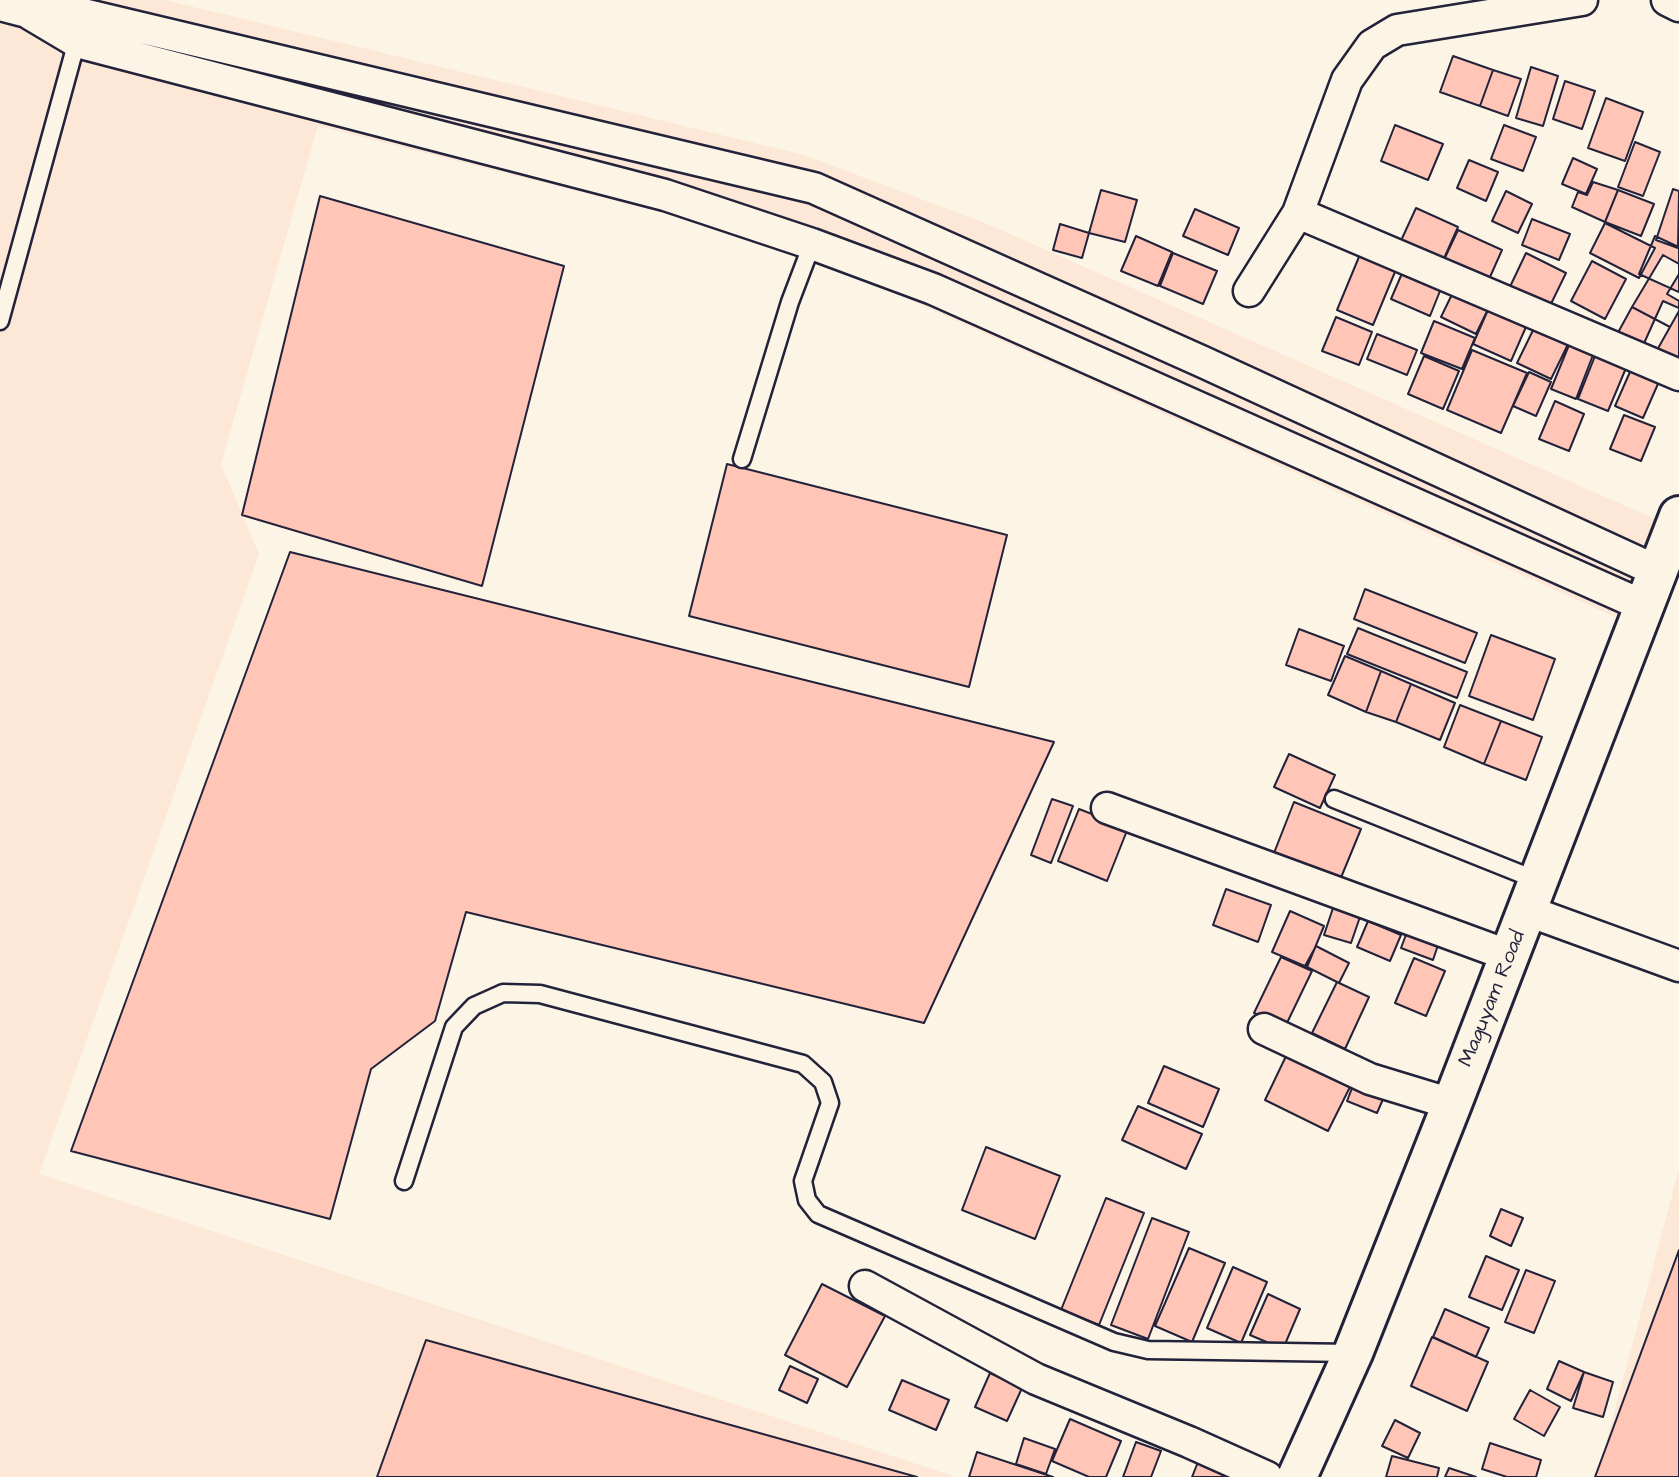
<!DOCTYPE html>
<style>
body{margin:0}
canvas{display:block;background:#fcf5e5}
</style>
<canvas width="1679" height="1477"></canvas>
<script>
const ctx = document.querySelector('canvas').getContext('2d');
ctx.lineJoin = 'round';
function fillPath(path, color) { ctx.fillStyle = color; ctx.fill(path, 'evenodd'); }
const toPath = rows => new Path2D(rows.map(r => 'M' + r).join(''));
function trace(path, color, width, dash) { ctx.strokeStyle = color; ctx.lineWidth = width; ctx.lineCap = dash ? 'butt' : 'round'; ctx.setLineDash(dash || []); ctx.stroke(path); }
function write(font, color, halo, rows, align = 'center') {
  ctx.font = font + ' "Architects Daughter",sans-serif'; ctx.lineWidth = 5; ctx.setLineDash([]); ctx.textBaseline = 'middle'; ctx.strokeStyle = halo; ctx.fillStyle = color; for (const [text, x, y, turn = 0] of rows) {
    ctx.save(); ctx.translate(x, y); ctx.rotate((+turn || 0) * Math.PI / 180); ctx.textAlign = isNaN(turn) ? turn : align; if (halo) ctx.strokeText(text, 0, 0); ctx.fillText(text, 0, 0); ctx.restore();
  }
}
const built = toPath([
 [0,0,165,0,804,155,985,223,1671,526,1633,625,784,243,318,126,221,464,259,554,39,1174,956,1477,0,1477],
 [1679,1169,1679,1477,1597,1477]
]);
const building = toPath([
 [1453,56,1493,70,1480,106,1440,92,1453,56],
 [1531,67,1558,76,1543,126,1516,118,1531,67],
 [1493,70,1521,79,1508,116,1480,106,1493,70],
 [1565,81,1595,91,1582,129,1553,119,1565,81],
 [1606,98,1643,112,1625,161,1588,148,1606,98],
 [1395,125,1443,144,1428,180,1381,161,1395,125],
 [1504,125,1536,137,1523,171,1491,159,1504,125],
 [1635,142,1660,152,1643,196,1618,187,1635,142],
 [1573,158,1597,169,1586,194,1562,184,1573,158],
 [1469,160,1498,172,1486,201,1457,188,1469,160],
 [1593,182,1618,190,1605,222,1572,207,1578,192,1587,195,1593,182],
 [1673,189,1679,191,1678,248,1656,240,1673,189],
 [1101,190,1137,200,1125,242,1089,233,1101,190],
 [1618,190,1654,204,1641,236,1605,222,1618,190],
 [1506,191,1532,204,1518,233,1492,221,1506,191],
 [320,196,564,266,482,586,242,515,320,196],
 [1416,208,1458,227,1442,263,1399,245,1416,208],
 [1195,209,1239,228,1228,255,1183,236,1195,209],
 [1532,219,1570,234,1559,260,1522,245,1532,219],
 [1605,223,1655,248,1639,278,1590,253,1605,223],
 [1060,224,1089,233,1082,258,1053,250,1060,224],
 [1458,230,1502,250,1486,286,1441,266,1458,230],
 [1136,236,1172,252,1158,286,1121,271,1136,236],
 [1655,236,1679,247,1679,292,1639,274,1655,236],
 [1361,252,1397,267,1373,325,1337,310,1361,252],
 [1173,253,1217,271,1203,304,1160,286,1173,253],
 [1526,253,1566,273,1547,312,1507,293,1526,253],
 [1663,255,1679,264,1679,274,1667,294,1679,301,1679,311,1670,327,1632,307,1663,255],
 [1592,261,1626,279,1605,319,1571,301,1592,261],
 [1406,264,1444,281,1430,316,1391,299,1406,264],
 [1457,284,1492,301,1476,334,1441,317,1457,284],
 [1663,301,1679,308,1679,368,1641,350,1663,301],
 [1491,303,1529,320,1511,361,1473,344,1491,303],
 [1632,307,1670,327,1652,359,1615,338,1632,307],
 [1336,317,1372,332,1359,365,1322,351,1336,317],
 [1538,320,1572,336,1551,379,1517,363,1538,320],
 [1434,321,1475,338,1462,369,1421,353,1434,321],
 [1377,334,1417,350,1407,375,1367,359,1377,334],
 [1569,345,1593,355,1576,399,1551,389,1569,345],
 [1472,350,1527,373,1501,433,1447,410,1472,350],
 [1424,356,1459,371,1443,409,1408,394,1424,356],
 [1595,356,1626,368,1608,411,1578,399,1595,356],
 [1633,365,1661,377,1643,418,1615,406,1633,365],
 [1529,372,1551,382,1536,416,1513,406,1529,372],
 [1555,401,1584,414,1569,451,1539,439,1555,401],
 [1624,415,1655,427,1641,461,1610,449,1624,415],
 [727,464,1007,535,969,687,689,616,727,464],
 [290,552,1054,742,924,1023,466,912,435,1021,371,1069,330,1219,71,1151,290,552],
 [1365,589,1477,633,1465,663,1354,619,1365,589],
 [1358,628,1467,672,1457,698,1347,654,1358,628],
 [1299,629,1344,646,1331,681,1286,665,1299,629],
 [1491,635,1555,659,1533,720,1469,696,1491,635],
 [1345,656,1381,671,1366,712,1328,695,1345,656],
 [1381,671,1411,684,1396,722,1366,712,1381,671],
 [1411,684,1455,703,1440,740,1396,722,1411,684],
 [1460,705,1501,721,1484,764,1444,747,1460,705],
 [1501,721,1542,737,1526,780,1484,764,1501,721],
 [1289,754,1335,775,1320,808,1274,787,1289,754],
 [1052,799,1073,806,1051,863,1031,855,1052,799],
 [1294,802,1361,829,1340,880,1274,853,1294,802],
 [1079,809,1128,828,1107,881,1058,861,1079,809],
 [1226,889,1271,905,1258,942,1213,925,1226,889],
 [1334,905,1361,914,1351,943,1324,935,1334,905],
 [1290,911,1324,926,1307,967,1272,952,1290,911],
 [1368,921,1401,935,1390,961,1357,947,1368,921],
 [1410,924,1441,936,1433,960,1401,948,1410,924],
 [1316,946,1349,963,1339,983,1305,966,1316,946],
 [1281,957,1312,971,1285,1027,1254,1013,1281,957],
 [1414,958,1445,971,1426,1016,1395,1003,1414,958],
 [1337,982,1369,997,1345,1049,1312,1033,1337,982],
 [1288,1052,1352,1083,1328,1131,1265,1100,1288,1052],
 [1164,1066,1219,1089,1203,1127,1148,1103,1164,1066],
 [1356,1078,1387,1090,1377,1113,1347,1101,1356,1078],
 [1138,1106,1202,1134,1186,1169,1122,1140,1138,1106],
 [986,1147,1060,1176,1035,1239,962,1210,986,1147],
 [1106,1198,1144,1213,1099,1325,1061,1310,1106,1198],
 [1501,1209,1523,1218,1511,1246,1490,1236,1501,1209],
 [1152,1218,1189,1232,1148,1339,1111,1325,1152,1218],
 [1189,1248,1225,1263,1192,1342,1155,1326,1189,1248],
 [1679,1250,1679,1477,1595,1477,1679,1250],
 [1486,1256,1519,1270,1502,1310,1469,1297,1486,1256],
 [1233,1267,1267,1282,1241,1343,1207,1328,1233,1267],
 [1526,1270,1555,1281,1534,1333,1505,1322,1526,1270],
 [822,1284,885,1316,847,1387,785,1355,822,1284],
 [1268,1294,1300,1309,1283,1349,1250,1335,1268,1294],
 [1445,1309,1489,1328,1476,1357,1433,1337,1445,1309],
 [1432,1337,1488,1362,1467,1411,1411,1386,1432,1337],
 [426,1340,917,1477,377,1477,426,1340],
 [1559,1361,1584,1372,1571,1401,1547,1389,1559,1361],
 [790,1366,818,1379,807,1403,779,1390,790,1366],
 [1584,1372,1613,1382,1603,1417,1573,1408,1584,1372],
 [990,1373,1022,1388,1007,1421,975,1407,990,1373],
 [902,1380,949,1400,936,1430,889,1410,902,1380],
 [1530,1390,1560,1407,1544,1436,1514,1419,1530,1390],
 [1070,1419,1121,1441,1106,1477,1089,1477,1052,1461,1070,1419],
 [1395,1420,1420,1433,1408,1458,1382,1446,1395,1420],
 [1024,1438,1055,1449,1046,1474,1016,1464,1024,1438],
 [1136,1442,1161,1451,1151,1477,1123,1477,1136,1442],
 [1490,1443,1541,1460,1536,1477,1507,1477,1482,1469,1490,1443],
 [977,1452,1053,1477,969,1477,977,1452],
 [1392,1456,1439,1468,1437,1477,1386,1477,1392,1456],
 [1198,1462,1234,1477,1192,1477,1198,1462],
 [1449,1468,1476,1477,1445,1477,1449,1468]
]);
const lane = toPath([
 [0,321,78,37],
 [742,459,790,302,812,244],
 [1334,799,1539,881],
 [404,1181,454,1027,474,1006,503,993,540,994,803,1064,823,1082,830,1103,803,1181,807,1200,818,1214,1114,1342,1148,1350,1352,1353]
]);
const street = toPath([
 [1667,0,1679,6],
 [0,5,27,12,83,14,814,188,1203,362,1657,571],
 [30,14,77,42,665,195,812,244,933,289,1644,606],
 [1298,213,1679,375],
 [1249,291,1298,213,1347,80,1372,45,1397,30,1582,0],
 [1107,808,1510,956],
 [1528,911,1679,966],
 [1264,1029,1370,1079,1452,1104],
 [865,1286,1036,1379,1189,1442,1267,1477]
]);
const secondary = toPath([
 [1297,1477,1353,1353,1452,1104,1679,516]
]);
const streetNames = [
 ["Maguyam Road",1493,999,-68]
];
fillPath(built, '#fde7d7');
fillPath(building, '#ffc5b6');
trace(building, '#22223b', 2);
trace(lane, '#22223b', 21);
trace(street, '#22223b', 35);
trace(secondary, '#22223b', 44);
trace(lane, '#fcf5e5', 16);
trace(street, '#fcf5e5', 30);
trace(secondary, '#fcf5e5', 38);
write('21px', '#22223b', '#fcf5e5', streetNames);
</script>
